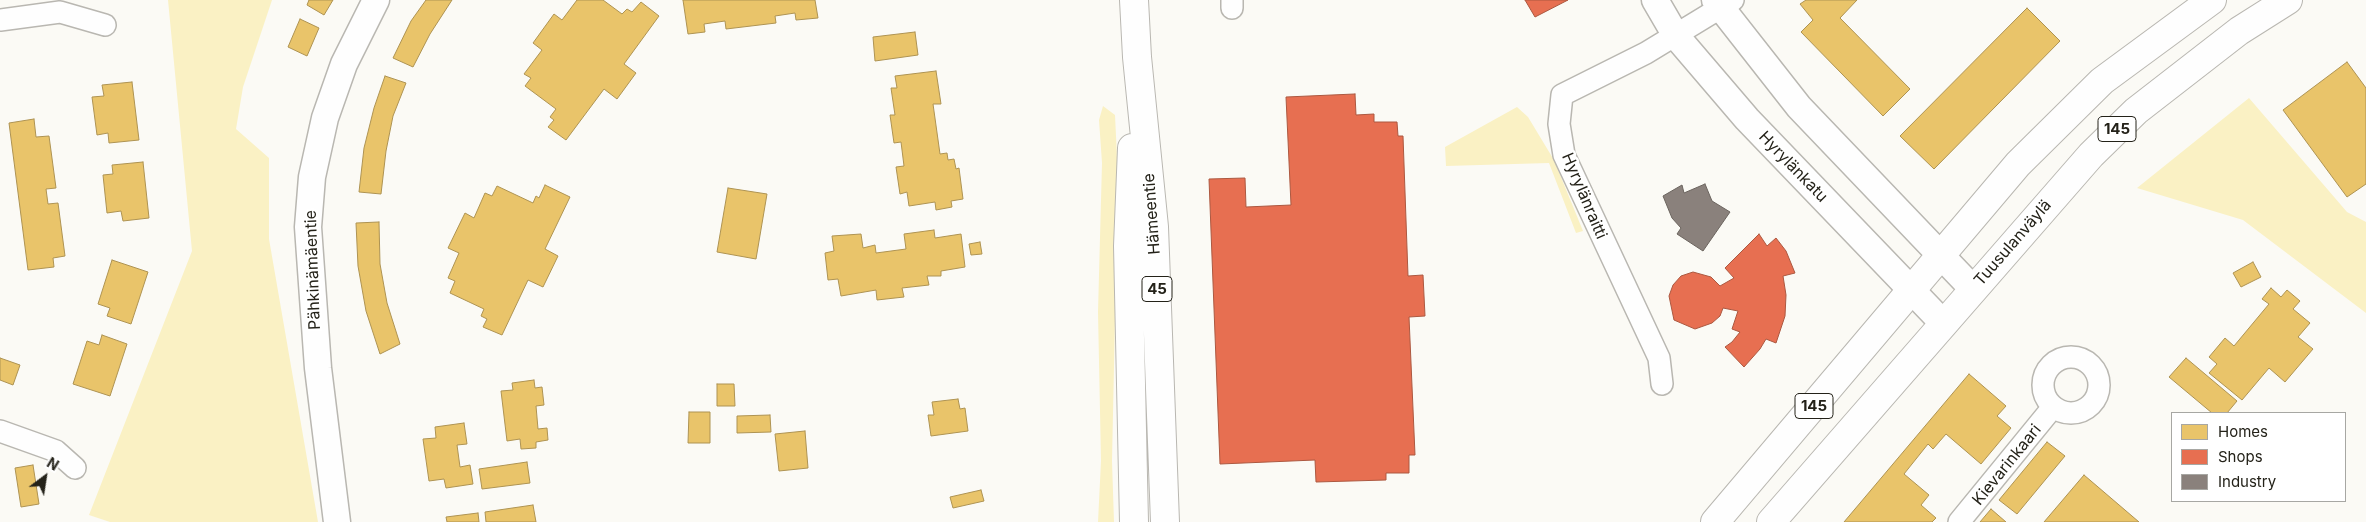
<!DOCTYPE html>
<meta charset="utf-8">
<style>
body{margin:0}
#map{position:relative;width:2366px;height:522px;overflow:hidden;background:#fbfaf5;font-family:Inter,sans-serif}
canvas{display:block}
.legend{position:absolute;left:2171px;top:412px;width:175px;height:90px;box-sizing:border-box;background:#fff;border:1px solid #a7a7a3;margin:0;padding:6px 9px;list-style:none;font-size:15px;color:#242219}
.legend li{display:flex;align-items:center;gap:10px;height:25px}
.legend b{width:25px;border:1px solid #a7a7a3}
.north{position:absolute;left:20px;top:452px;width:50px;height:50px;-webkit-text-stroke:4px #fff;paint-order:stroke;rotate:31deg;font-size:14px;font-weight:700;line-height:20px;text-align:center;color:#242219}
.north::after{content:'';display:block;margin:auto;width:18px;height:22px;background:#242219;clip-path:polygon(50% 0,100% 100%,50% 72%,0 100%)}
</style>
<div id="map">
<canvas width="2366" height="522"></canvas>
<ul class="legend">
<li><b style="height:14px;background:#e9c46a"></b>Homes</li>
<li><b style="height:14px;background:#e76f51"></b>Shops</li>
<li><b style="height:14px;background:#8a817c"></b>Industry</li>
</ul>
<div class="north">N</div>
</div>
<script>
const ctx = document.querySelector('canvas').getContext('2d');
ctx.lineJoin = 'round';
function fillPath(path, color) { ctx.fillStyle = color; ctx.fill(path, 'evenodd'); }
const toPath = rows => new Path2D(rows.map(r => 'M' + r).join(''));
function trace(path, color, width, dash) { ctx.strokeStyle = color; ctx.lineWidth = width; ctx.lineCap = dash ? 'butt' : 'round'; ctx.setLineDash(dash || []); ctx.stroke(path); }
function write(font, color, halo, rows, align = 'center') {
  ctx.font = font + ' Inter,sans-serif'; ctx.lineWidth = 5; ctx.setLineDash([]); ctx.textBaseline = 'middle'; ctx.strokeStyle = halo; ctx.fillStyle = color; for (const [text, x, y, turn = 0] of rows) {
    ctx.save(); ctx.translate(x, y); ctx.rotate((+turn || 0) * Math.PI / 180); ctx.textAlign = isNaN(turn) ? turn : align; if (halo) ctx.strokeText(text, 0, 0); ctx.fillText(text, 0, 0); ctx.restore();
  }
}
const green = toPath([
 [168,0,272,0,243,87,236,129,269,158,269,239,318,522,110,522,89,515,192,251],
 [2249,98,2347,212,2366,222,2366,313,2243,220,2137,188],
 [1103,106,1115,115,1118,178,1112,461,1114,522,1098,522,1101,461,1098,312,1102,163,1099,120],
 [1517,107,1528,117,1554,160,1583,231,1576,233,1549,163,1446,166,1445,147]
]);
const homes = toPath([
 [309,0,333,0,324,15,307,5,309,0],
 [426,0,452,0,430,34,413,67,393,58,411,21,426,0],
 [577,0,603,0,622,14,627,9,632,12,641,2,659,16,624,64,636,73,617,99,604,89,566,140,548,127,554,120,550,117,556,109,525,86,531,78,524,74,542,50,533,43,554,14,562,20,577,0],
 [683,0,815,0,818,18,796,20,795,13,775,16,776,23,726,29,725,21,704,24,705,32,688,34,683,0],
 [1806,0,1857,0,1840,18,1910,89,1883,116,1801,32,1813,20,1800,4,1806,0],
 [2027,8,2060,41,1934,169,1900,136,2027,8],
 [300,19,319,28,307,56,288,47,300,19],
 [915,32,918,55,875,61,873,37,915,32],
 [2347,62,2366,88,2366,184,2347,197,2283,110,2347,62],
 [936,71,941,104,933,104,940,154,947,153,948,160,954,159,956,169,959,168,963,199,951,201,952,207,936,210,935,202,909,206,907,192,900,194,896,167,904,166,901,142,894,143,890,115,895,115,891,88,897,88,895,76,936,71],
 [385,76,406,83,393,116,386,151,381,194,359,192,364,148,374,108,385,76],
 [132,82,139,140,109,143,108,133,97,135,92,97,104,96,102,85,132,82],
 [34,119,36,137,49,136,56,188,46,189,48,204,58,203,65,256,53,258,54,267,28,270,9,123,34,119],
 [143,162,149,218,123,221,121,211,107,213,103,175,113,174,112,165,143,162],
 [545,185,570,197,545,249,558,256,543,287,528,280,502,335,483,327,487,319,481,316,484,309,450,293,455,281,448,278,459,253,448,248,465,213,474,218,485,193,492,196,497,186,533,203,536,196,539,198,545,185],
 [728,188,767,194,756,259,717,252,728,188],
 [379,222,380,264,387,303,400,344,380,354,366,311,358,266,356,223,379,222],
 [934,230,935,238,961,234,965,267,941,271,941,276,927,276,929,285,902,288,904,297,877,300,876,290,841,296,838,279,828,280,825,253,834,251,832,236,861,234,863,248,875,245,876,253,906,249,904,234,934,230],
 [980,242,982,254,971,255,969,244,980,242],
 [112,260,148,272,131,324,107,316,110,308,98,304,112,260],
 [2253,262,2261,277,2241,287,2233,273,2253,262],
 [2271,288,2281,297,2287,290,2300,301,2293,309,2310,323,2298,337,2313,349,2285,382,2269,368,2242,400,2209,373,2217,364,2209,357,2225,338,2234,346,2269,304,2262,299,2271,288],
 [102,335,127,344,110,396,73,384,87,341,99,345,102,335],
 [0,358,20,365,13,385,0,380,0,358],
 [2186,358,2237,401,2227,413,2212,413,2169,377,2186,358],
 [1969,374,2006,406,1997,416,2011,428,1981,464,1946,434,1933,449,1928,444,1904,474,1929,495,1921,505,1936,518,1932,522,1844,522,1969,374],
 [534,380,535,388,542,387,544,405,536,406,538,429,547,428,548,440,536,442,536,448,521,449,520,439,507,441,501,391,513,390,512,383,534,380],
 [717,384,734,384,735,406,717,406,717,384],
 [958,399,960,409,965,408,968,431,931,436,928,415,934,415,932,402,958,399],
 [689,412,710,412,710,443,688,443,689,412],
 [770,415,771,432,737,433,737,416,770,415],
 [464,423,467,444,457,445,460,467,470,465,473,484,446,488,444,479,429,481,423,439,436,438,435,427,464,423],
 [805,431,808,468,779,471,775,434,805,431],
 [2047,442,2065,456,2017,514,1999,500,2047,442],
 [527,462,530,483,482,489,479,469,527,462],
 [33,465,39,504,21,507,15,468,33,465],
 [2084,475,2139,522,2044,522,2084,475],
 [981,490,984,501,953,508,950,497,981,490],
 [533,505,536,522,486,522,485,512,533,505],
 [1991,509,2006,522,1980,522,1991,509],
 [478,513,479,522,447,522,446,517,478,513]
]);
const shops = toPath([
 [1525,0,1568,0,1535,17,1525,0],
 [1355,94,1356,115,1374,114,1374,122,1397,122,1398,136,1403,136,1408,276,1423,275,1425,316,1409,317,1415,455,1409,455,1409,473,1386,473,1386,480,1316,482,1315,460,1220,464,1209,179,1245,178,1246,207,1291,205,1286,97,1355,94],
 [1759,234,1767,246,1776,238,1786,251,1795,273,1783,276,1786,295,1785,316,1776,343,1766,339,1760,349,1744,367,1725,347,1732,342,1740,332,1732,329,1738,311,1723,308,1720,316,1712,323,1695,329,1674,320,1669,296,1673,285,1681,276,1693,272,1711,277,1720,286,1734,278,1725,268,1759,234]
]);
const industry = toPath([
 [1705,184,1712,201,1730,212,1703,251,1677,234,1681,228,1672,218,1663,196,1682,185,1684,193,1705,184]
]);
const minor = toPath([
 [1232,0,1232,8],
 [0,20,60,12,105,25],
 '2043 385a28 28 0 1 1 56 0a28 28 0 1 1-56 0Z',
 [1662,384,1659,358,1564,155,1559,124,1562,95,1646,53,1733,0],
 [0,431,56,451,75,468],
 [1959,522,2053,407]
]);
const tertiary = toPath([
 [1655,0,1676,36,1747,119,1944,324],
 [1715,0,1799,107,1973,289],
 [337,522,318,368,308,227,312,177,325,118,344,64,376,0]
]);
const primary = toPath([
 [1134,0,1137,57,1154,227,1165,522],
 [1132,148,1128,246,1134,522],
 [1715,522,2018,164,2102,81,2212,0],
 [1771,522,2091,155,2136,111,2239,31,2288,0]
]);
const shields = [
 [2117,129,38],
 [1157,289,30],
 [1814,406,38]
];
const shieldNames = [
 ["145",2117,129],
 ["45",1157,289],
 ["145",1814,406]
];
const streetNames = [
 ["Hyrylänkatu",1793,167,46],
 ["Hyrylänraitti",1584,196,67],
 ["Hämeentie",1152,214,-94],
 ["Tuusulanväylä",2013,243,-49],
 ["Pähkinämäentie",313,270,-92],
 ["Kievarinkaari",2007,465,-51]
];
fillPath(green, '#faf1c4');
fillPath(homes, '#e9c46a');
trace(homes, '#ae9352', 1);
fillPath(shops, '#e76f51');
trace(shops, '#ac5840', 1);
fillPath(industry, '#8a817c');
trace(industry, '#6b645e', 1);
trace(minor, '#b9b7b1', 24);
trace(tertiary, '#b9b7b1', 29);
trace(primary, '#b9b7b1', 30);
trace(minor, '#fefefe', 21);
trace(tertiary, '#fefefe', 26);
trace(primary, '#fefefe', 28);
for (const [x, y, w] of shields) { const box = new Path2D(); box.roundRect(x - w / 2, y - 12.5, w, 25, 4); ctx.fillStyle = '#fff'; ctx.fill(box); trace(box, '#242219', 1); }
write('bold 15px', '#242219', null, shieldNames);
write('16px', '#242219', '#fff', streetNames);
</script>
